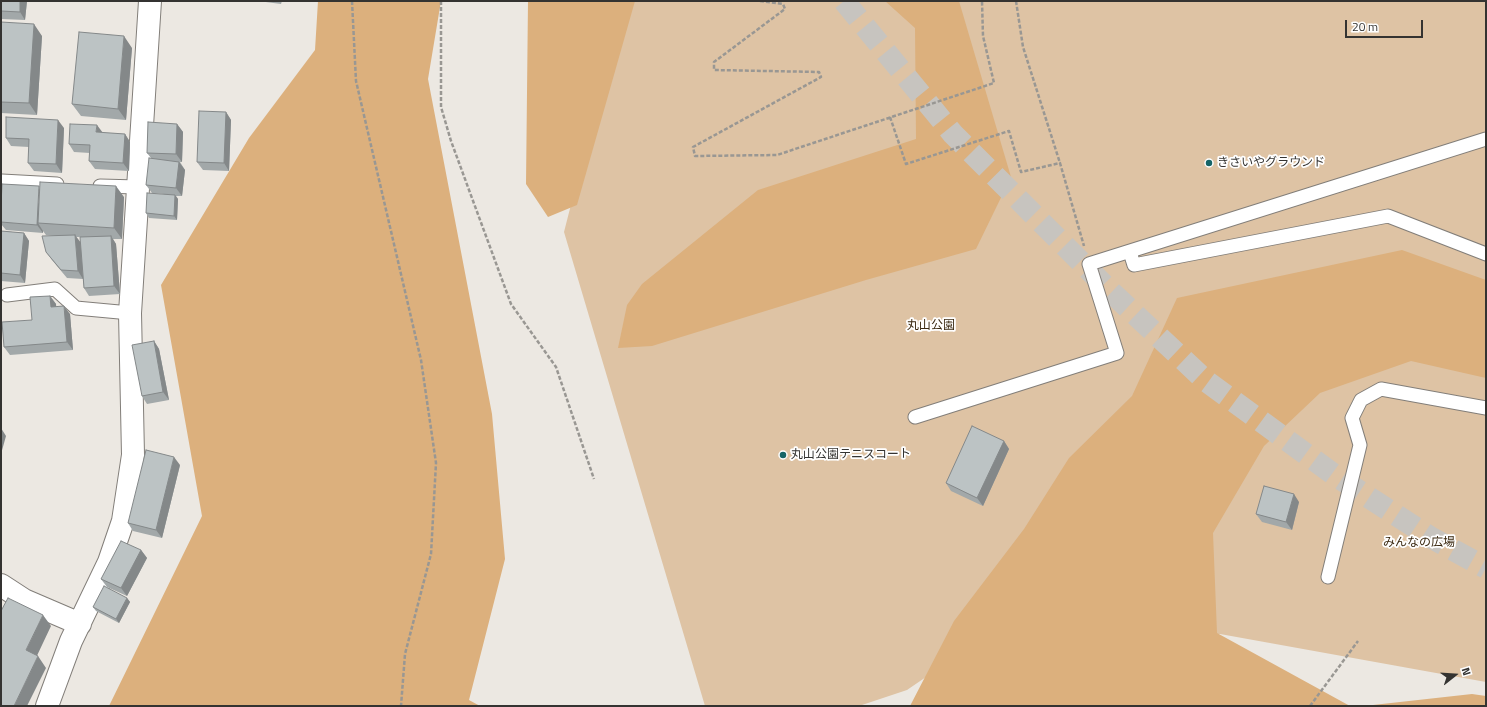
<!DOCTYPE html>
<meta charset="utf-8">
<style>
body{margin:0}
#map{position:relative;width:1487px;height:707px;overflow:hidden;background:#ece8e2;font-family:"Titillium Web",sans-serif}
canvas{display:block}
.frame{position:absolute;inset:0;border:2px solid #343331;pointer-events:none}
.north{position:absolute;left:1435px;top:655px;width:40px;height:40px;-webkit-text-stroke:3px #fff;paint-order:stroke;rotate:73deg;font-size:11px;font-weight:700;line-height:16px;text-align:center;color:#343331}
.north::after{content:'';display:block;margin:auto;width:14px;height:18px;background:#343331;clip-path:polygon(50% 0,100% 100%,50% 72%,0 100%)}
.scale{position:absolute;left:1345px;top:20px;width:78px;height:18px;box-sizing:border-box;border:2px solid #343331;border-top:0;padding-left:5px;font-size:12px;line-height:14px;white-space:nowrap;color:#343331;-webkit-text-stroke:3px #fff;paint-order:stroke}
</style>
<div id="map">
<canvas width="1487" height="707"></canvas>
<div class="frame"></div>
<div class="north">N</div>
<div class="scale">20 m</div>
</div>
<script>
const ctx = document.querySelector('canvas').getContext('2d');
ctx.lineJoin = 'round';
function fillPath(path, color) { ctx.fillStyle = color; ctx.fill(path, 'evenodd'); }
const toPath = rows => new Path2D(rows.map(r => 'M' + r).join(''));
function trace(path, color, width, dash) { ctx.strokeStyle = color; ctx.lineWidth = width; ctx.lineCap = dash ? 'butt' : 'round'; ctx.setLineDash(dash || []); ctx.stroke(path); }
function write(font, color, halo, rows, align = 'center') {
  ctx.font = font + ' "Titillium Web","Noto Sans JP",sans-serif'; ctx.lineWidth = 3.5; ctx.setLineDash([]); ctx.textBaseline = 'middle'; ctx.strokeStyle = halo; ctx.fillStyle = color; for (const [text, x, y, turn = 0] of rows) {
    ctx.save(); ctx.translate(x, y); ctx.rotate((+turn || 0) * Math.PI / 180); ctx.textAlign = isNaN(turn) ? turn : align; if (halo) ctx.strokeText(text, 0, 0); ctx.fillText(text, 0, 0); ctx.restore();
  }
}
const green = toPath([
 [623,1,1486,1,1486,682,1220,634,967,649,907,690,859,706,705,706,564,232]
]);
const forest = toPath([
 [318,1,441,1,428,79,492,414,505,559,469,700,480,706,109,706,202,516,161,285,249,138,315,50],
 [528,1,635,1,577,205,548,217,526,184],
 [885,1,959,1,1011,177,976,249,866,280,652,346,618,348,627,305,642,284,758,190,916,139,915,28],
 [1402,250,1486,280,1486,378,1411,361,1320,393,1264,446,1213,533,1217,633,1350,706,910,706,954,621,1024,529,1069,458,1132,396,1177,298],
 [1472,694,1486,696,1486,706,1364,706]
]);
const trunkTunnel = toPath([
 [844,1,953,134,1109,290,1206,381,1336,476,1430,537,1486,568]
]);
const path = toPath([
 [352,1,356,81,421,360,436,463,431,554,405,654,401,706],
 [441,1,441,107,451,141,511,304,556,367,594,479],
 [760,1,783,4,785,9,714,62,714,70,819,72,821,77,693,147,695,156,777,155,994,83,983,36,982,1],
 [1016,1,1023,47,1060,163],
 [890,117,906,164,1009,131,1021,172,1060,163,1084,246],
 [1310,706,1358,641]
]);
const service = toPath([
 [2,181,57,184],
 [100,186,138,187],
 [1130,252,1134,265,1388,216,1486,254],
 [7,295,55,289,76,308,130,313],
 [915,417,1117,353,1089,264,1486,139],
 [1328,577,1360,445,1352,418,1361,400,1381,389,1486,408]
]);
const minor = toPath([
 [1,585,24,600,80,624],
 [47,706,71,641,109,562,123,521,133,455,130,313,150,1]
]);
const wall = toPath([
 [1,1,27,1,25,20,1,19],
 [258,1,282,1,281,4],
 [1,22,42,36,37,115,1,113],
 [132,48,126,120,81,116,72,104],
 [226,112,231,120,229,171,203,170,197,162],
 [177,124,183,132,182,162,180,162,185,170,182,196,176,196,178,199,177,220,149,218,146,213,164,194,152,193,146,185,151,158,147,153],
 [64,128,62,173,34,171,28,163,29,147,11,146,6,138],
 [102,133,125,134,130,142,129,171,95,169,89,161,90,153,74,152,69,144],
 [124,197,122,239,113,239,116,244,120,294,89,296,84,288,83,279,67,278,52,260,46,252,56,236,46,235,43,231,43,233,6,230,1,224,1,206],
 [76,237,84,237,81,243],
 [1,231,24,233,29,241,25,283,1,281],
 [50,296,56,304,56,307,70,314,73,350,10,355,4,347,32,320],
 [154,341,159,349,169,400,147,404,142,396],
 [1004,441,1009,449,983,506,951,491,946,483],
 [180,465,162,538,133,531,128,523],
 [1299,502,1292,530,1262,522,1256,514],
 [141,550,147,558,127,596,107,587,101,579],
 [127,598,130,602,119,623,96,611,93,607]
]);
const shadedWall = toPath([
 [20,1,27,1,25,20,20,12],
 [34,24,42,36,37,115,29,103],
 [124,36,132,48,126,120,118,109],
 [226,112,231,120,229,171,224,163],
 [58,120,64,128,62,173,56,164],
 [177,124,183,132,182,162,176,154],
 [97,125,103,133,96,132],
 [125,134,130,142,129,171,123,163],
 [179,162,185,170,182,196,176,188],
 [39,186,38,223,43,231,43,233,37,225],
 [116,186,124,197,122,239,114,228],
 [175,195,178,199,177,220,174,216],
 [24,233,29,241,25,283,20,275],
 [75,235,81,243,83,279,78,271],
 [111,236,116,244,120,294,114,286],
 [50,296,56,304,57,315,51,307],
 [64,306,70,314,73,350,67,342],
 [154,341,159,349,169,400,163,392],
 [1,428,6,436,1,454],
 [1004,441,1009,449,983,506,977,498],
 [174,457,180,465,162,538,156,530],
 [1294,494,1299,502,1292,530,1286,522],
 [141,550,147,558,127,596,121,588],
 [127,598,130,602,119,623,116,619],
 [43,615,51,626,34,662,26,650],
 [38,656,46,668,27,706,14,706]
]);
const building = toPath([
 [1,1,20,1,20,12,1,11,1,1],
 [1,22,34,24,29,103,1,102,1,22],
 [79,32,124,36,118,109,72,104,79,32],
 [199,111,226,112,224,163,197,162,199,111],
 [6,117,58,120,56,164,28,163,29,139,6,138,6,117],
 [148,122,177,124,176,154,147,153,148,122],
 [70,124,97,125,96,132,125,134,123,163,89,161,90,145,69,144,70,124],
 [149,158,179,162,176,188,146,185,149,158],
 [40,182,116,186,114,228,38,223,40,182],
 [2,184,39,186,37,225,1,222,1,206,2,184],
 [147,193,175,195,174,216,146,213,147,193],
 [1,231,24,233,20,275,1,273,1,231],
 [75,235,78,271,61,270,46,252,42,236,75,235],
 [111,236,114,286,84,288,80,237,111,236],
 [50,296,51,307,64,306,67,342,4,347,2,322,32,320,30,297,50,296],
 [154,341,163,392,142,396,132,345,154,341],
 [972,426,1004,441,977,498,946,483,972,426],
 [146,450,174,457,156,530,128,523,146,450],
 [1264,486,1294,494,1286,522,1256,514,1264,486],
 [121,541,141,550,121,588,101,579,121,541],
 [104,586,127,598,116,619,93,607,104,586],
 [8,598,43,615,26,650,38,656,14,706,1,706,1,611,8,598]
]);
const markers = [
 [1209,163,4,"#156467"],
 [783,455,4,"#156467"]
];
const poiNames = [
 ["きさいやグラウンド",1217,163],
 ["丸山公園テニスコート",791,455]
];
const parkNames = [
 ["丸山公園",931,326],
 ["みんなの広場",1419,543]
];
fillPath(green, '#dec3a4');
fillPath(forest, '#dcb07d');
trace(trunkTunnel, '#c7c4bf', 22, [22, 11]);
trace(service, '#827e79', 15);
trace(minor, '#827e79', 24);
trace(path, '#999793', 2.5, [4, 2]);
trace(service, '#fff', 13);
trace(minor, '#fff', 22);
fillPath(wall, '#a2a8a9');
fillPath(shadedWall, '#848889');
fillPath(building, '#bcc3c4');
trace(building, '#848889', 1);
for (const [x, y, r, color] of markers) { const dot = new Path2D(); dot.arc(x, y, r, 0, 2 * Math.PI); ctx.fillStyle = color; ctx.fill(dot); trace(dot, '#fff', 1.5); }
write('12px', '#343331', '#fff', poiNames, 'left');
write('12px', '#3a2810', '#fff', parkNames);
</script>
